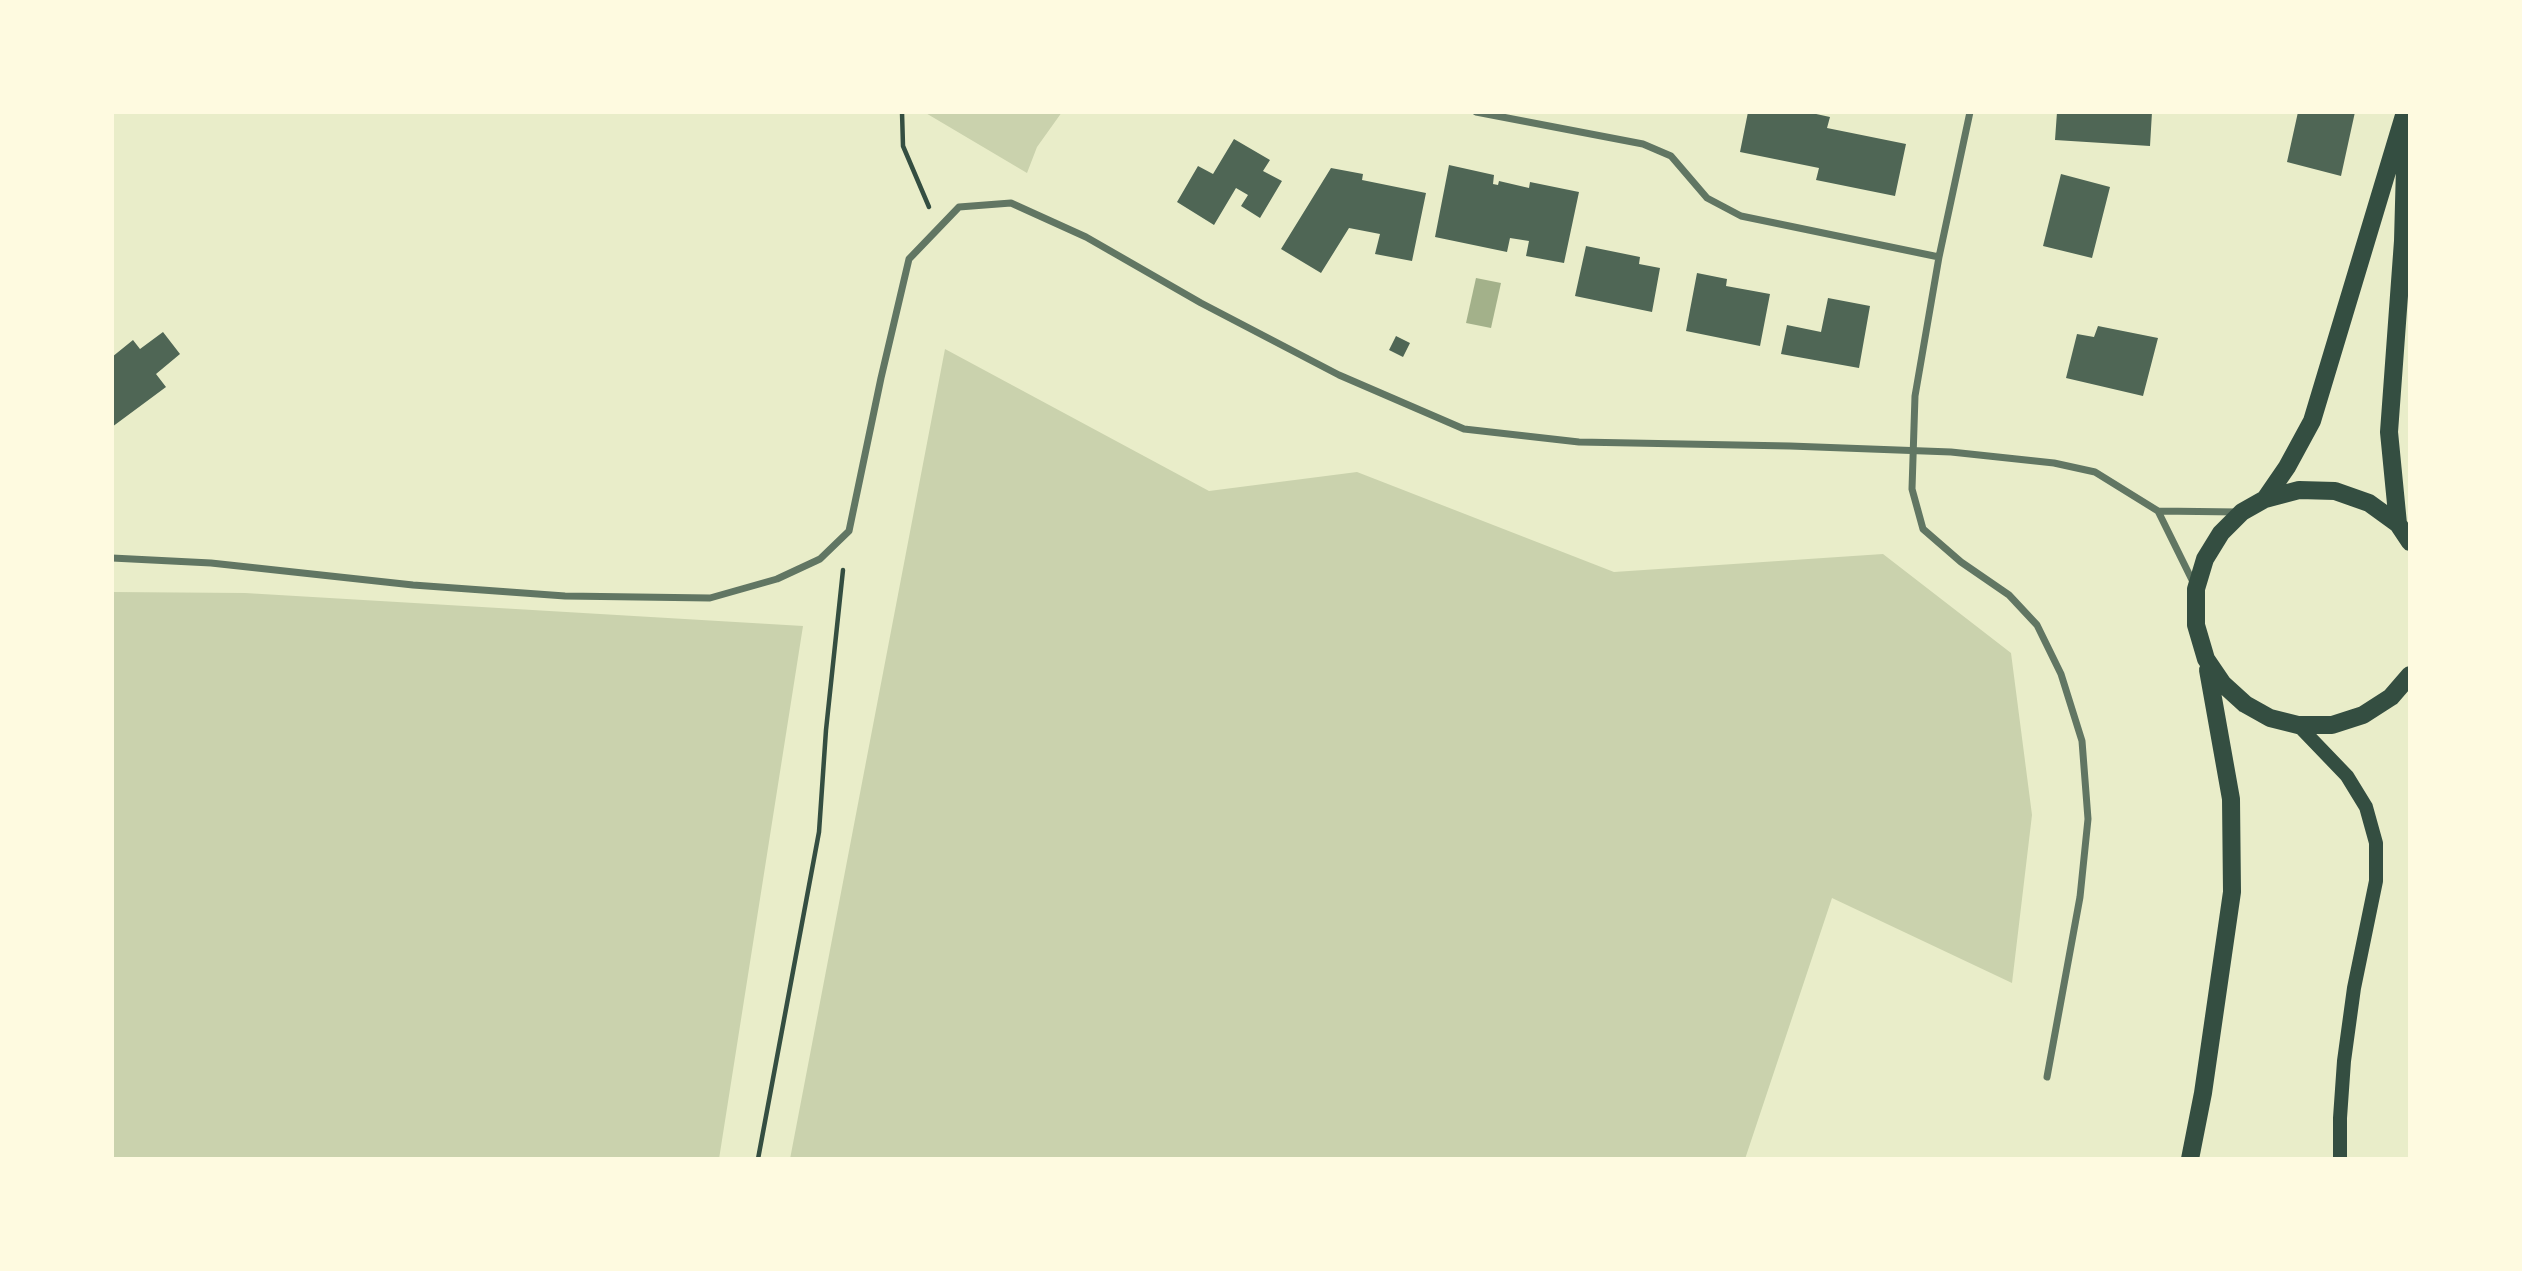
<!DOCTYPE html>
<style>
body{margin:0}
#map{position:relative;width:2522px;height:1271px;overflow:hidden;background:#e9edc9;font-family:"Space Grotesk",sans-serif}
canvas{display:block}
.frame{position:absolute;inset:0;border:114px solid #fefae0;pointer-events:none}
</style>
<div id="map">
<canvas width="2522" height="1271"></canvas>
<div class="frame"></div>
</div>
<script>
const ctx = document.querySelector('canvas').getContext('2d');
ctx.lineJoin = 'round';
function fillPath(path, color) { ctx.fillStyle = color; ctx.fill(path, 'evenodd'); }
const toPath = rows => new Path2D(rows.map(r => 'M' + r).join(''));
function trace(path, color, width, dash) { ctx.strokeStyle = color; ctx.lineWidth = width; ctx.lineCap = dash ? 'butt' : 'round'; ctx.setLineDash(dash || []); ctx.stroke(path); }
const green = toPath([
 [924,112,1062,112,1037,147,1027,173],
 [945,349,1209,491,1357,472,1614,572,1883,554,2011,653,2032,815,2012,983,1832,898,1745,1159,790,1159],
 [112,592,245,593,803,626,719,1159,112,1159]
]);
const water = toPath([
 [1476,278,1501,283,1491,328,1466,323]
]);
const building = toPath([
 [1748,112,1807,112,1830,117,1827,128,1906,144,1895,196,1816,180,1819,168,1740,152],
 [2057,112,2152,112,2150,146,2055,140],
 [2298,112,2355,112,2341,176,2287,162],
 [1234,139,1270,160,1263,171,1282,181,1260,218,1241,206,1248,195,1236,188,1214,225,1177,202,1198,166,1213,174],
 [1449,165,1494,175,1493,184,1498,185,1499,181,1529,188,1530,182,1579,192,1564,263,1526,256,1529,241,1510,238,1507,252,1435,237],
 [1331,168,1363,174,1362,180,1426,193,1412,261,1375,254,1380,234,1349,228,1321,273,1281,249],
 [2061,174,2110,187,2092,258,2043,246],
 [1586,246,1640,257,1639,264,1660,268,1652,312,1575,296],
 [1697,273,1727,279,1726,286,1770,294,1760,346,1686,331],
 [1828,298,1870,306,1859,368,1781,354,1787,325,1821,332],
 [2098,326,2158,338,2143,396,2066,378,2077,334,2094,337],
 [163,332,180,354,156,374,166,387,112,427,112,357,133,340,140,349],
 [1396,336,1410,343,1403,357,1389,350]
]);
const path = toPath([
 [902,112,903,146,929,207],
 [758,1159,819,832,826,730,843,570]
]);
const minor = toPath([
 [1476,112,1643,144,1671,156,1707,198,1741,216,1939,257],
 [1970,112,1939,257,1915,396,1912,489,1923,529,1961,562,2009,595,2037,625,2061,674,2082,741,2088,819,2080,897,2047,1077],
 [2158,511,2238,512],
 [112,558,211,563,413,585,565,596,710,598,777,579,820,559,849,531,881,378,909,259,959,207,1011,203,1086,237,1201,303,1339,375,1464,429,1579,442,1790,446,1951,452,2054,463,2095,472,2158,511,2194,584]
]);
const secondary = toPath([
 [2298,725,2347,776,2366,807,2376,843,2376,881,2354,988,2344,1061,2340,1118,2340,1159]
]);
const primary = toPath([
 [2265,499,2287,467,2312,421,2405,112],
 [2398,524,2389,432,2403,241,2406,130],
 [2410,542,2398,524,2369,503,2335,491,2299,490,2265,499,2242,512,2221,533,2205,559,2196,589,2196,625,2206,659,2223,684,2245,704,2270,718,2298,725,2332,725,2363,715,2391,697,2410,675],
 [2190,1159,2203,1093,2232,892,2231,799,2208,670]
]);
fillPath(green, '#cad2ad');
fillPath(water, '#a3b18a');
fillPath(building, '#4f6655');
trace(path, '#344e41', 4.5);
trace(minor, '#617663', 7);
trace(secondary, '#344e41', 14);
trace(primary, '#344e41', 18);
</script>
